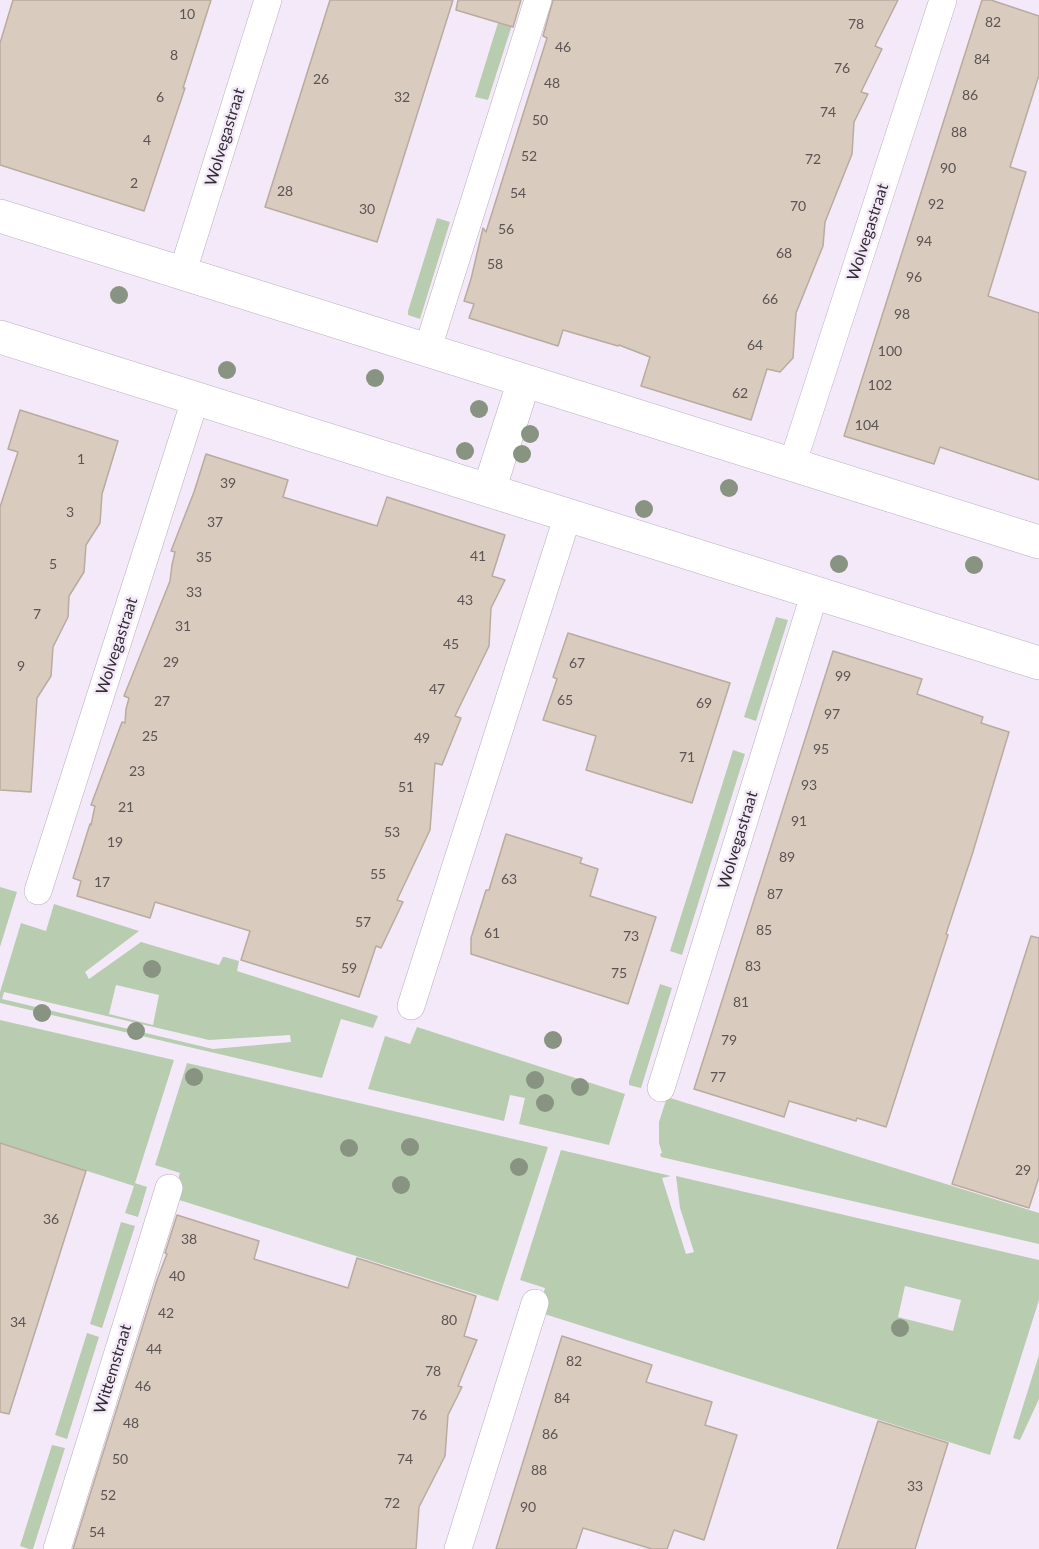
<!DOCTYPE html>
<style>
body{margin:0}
canvas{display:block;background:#f4e9f8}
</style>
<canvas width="1039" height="1549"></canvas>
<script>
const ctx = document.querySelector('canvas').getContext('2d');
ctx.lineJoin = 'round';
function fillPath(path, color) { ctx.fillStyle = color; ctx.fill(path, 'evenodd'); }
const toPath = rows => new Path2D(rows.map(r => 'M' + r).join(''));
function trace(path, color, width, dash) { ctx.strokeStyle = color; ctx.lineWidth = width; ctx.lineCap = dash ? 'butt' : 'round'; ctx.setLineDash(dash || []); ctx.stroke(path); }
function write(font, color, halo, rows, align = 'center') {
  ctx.font = font + ' Lato,sans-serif'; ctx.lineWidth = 5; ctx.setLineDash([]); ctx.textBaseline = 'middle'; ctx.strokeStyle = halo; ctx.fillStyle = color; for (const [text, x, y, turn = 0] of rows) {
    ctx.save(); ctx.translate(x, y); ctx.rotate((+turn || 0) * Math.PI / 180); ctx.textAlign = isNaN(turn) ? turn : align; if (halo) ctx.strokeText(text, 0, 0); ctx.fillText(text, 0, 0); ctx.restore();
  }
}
const green = toPath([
 [505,0,520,0,488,100,475,97],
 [437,218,450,222,420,319,408,315,408,311],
 [776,617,788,620,756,721,744,717],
 [733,750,745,754,682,955,670,951],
 [0,887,17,892,0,947],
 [54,904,139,931,85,972,89,979,141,942,219,965,223,957,225,957,239,961,237,971,378,1016,373,1028,341,1019,322,1078,0,1003,0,992,21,923,46,931],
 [116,985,159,995,153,1025,109,1014],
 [4,992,209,1040,290,1035,291,1042,213,1049,2,999],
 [660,984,672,988,641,1088,629,1085,629,1081],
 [0,1020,174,1060,135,1183,147,1187,138,1217,125,1213,134,1186,0,1143],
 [417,1027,625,1094,609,1145,519,1124,525,1098,510,1095,504,1121,368,1089,385,1036,410,1044],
 [187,1063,548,1147,498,1301,173,1198,180,1173,155,1165],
 [667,1097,1039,1213,1039,1244,661,1157,660,1154,662,1153,659,1143,659,1122],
 [561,1150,671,1176,662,1178,686,1254,694,1252,680,1208,676,1176,1039,1260,1039,1300,990,1455,538,1312,545,1288,520,1280],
 [905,1286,961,1300,953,1331,898,1317],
 [121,1222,135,1226,102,1328,90,1324],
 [87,1333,99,1337,67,1439,55,1435],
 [1039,1355,1039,1399,1020,1440,1013,1438],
 [52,1445,65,1448,33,1549,29,1549,20,1546]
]);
const building = toPath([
 [13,0,211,0,183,88,185,88,144,211,0,165,0,43,13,0],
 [330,0,453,0,377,242,265,207,330,0],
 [458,0,521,0,513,27,456,10,458,0],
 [553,0,898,0,875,46,882,49,861,92,868,94,854,122,852,154,825,222,823,246,796,313,793,358,780,372,767,369,751,420,641,386,650,357,619,345,618,346,563,330,558,346,469,318,474,304,464,301,471,279,483,228,486,232,547,38,543,36,553,0],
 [982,0,991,0,1039,16,1039,75,1010,167,1026,172,988,296,1039,313,1039,480,940,447,934,464,844,436,982,0],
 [20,410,118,441,102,494,100,523,86,545,84,572,69,596,68,617,53,647,51,676,37,698,31,792,0,790,0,507,18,452,8,449,20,410],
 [206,454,288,480,283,497,377,526,387,497,505,535,492,576,505,580,491,608,489,646,455,716,461,718,442,765,435,763,430,830,397,900,403,902,381,948,376,946,359,997,241,960,250,931,155,902,150,918,77,896,81,881,73,878,90,824,91,825,95,806,91,805,122,722,125,723,126,709,129,698,124,696,170,581,172,565,175,552,171,551,194,492,206,454],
 [568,633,730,683,692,803,586,770,596,736,543,720,557,679,553,677,568,633],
 [833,651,922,679,917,694,983,717,981,723,1009,732,972,855,946,934,948,935,886,1127,857,1118,856,1121,789,1101,784,1117,694,1089,833,651],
 [506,834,582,858,580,863,598,869,590,896,656,917,628,1004,471,954,471,938,486,890,489,890,506,834],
 [1031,936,1039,938,1039,1177,1029,1208,952,1184,1031,936],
 [0,1143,86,1171,9,1414,0,1412,0,1143],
 [177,1215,259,1241,254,1259,348,1288,357,1258,476,1296,464,1336,477,1340,458,1386,462,1387,448,1415,445,1456,419,1507,416,1549,73,1549,157,1280,167,1254,165,1253,177,1215],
 [562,1336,652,1365,646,1382,712,1402,705,1425,737,1435,704,1540,674,1530,667,1549,652,1549,583,1528,576,1549,496,1549,562,1336],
 [878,1421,948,1443,915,1549,837,1549,878,1421]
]);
const lane = toPath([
 [182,274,268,0],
 [427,351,538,0],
 [792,465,943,0],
 [38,891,195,400],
 [411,1006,568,515],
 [661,1088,815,592],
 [57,1549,169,1188],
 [458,1549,535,1303]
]);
const street = toPath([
 [0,216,1039,542],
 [0,337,1039,663],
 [489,490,524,381]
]);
const trees = [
 [119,295],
 [227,370],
 [375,378],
 [479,409],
 [530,434],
 [465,451],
 [522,454],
 [729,488],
 [644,509],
 [839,564],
 [974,565],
 [152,969],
 [42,1013],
 [136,1031],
 [553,1040],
 [194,1077],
 [535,1080],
 [580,1087],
 [545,1103],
 [410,1147],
 [349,1148],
 [519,1167],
 [401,1185],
 [900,1328]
];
const numberNames = [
 ["10",187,14],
 ["82",993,22],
 ["78",856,24],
 ["46",563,47],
 ["8",174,55],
 ["84",982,59],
 ["76",842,68],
 ["26",321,79],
 ["48",552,83],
 ["86",970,95],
 ["6",160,97],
 ["32",402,97],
 ["74",828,112],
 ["50",540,120],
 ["88",959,132],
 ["4",147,140],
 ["52",529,156],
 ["72",813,159],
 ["90",948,168],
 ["2",134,183],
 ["28",285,191],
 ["54",518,193],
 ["92",936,204],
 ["70",798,206],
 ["30",367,209],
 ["56",506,229],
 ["94",924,241],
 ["68",784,253],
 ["58",495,264],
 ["96",914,277],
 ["66",770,299],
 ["98",902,314],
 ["64",755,345],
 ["100",890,351],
 ["102",880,385],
 ["62",740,393],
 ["104",867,425],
 ["1",81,459],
 ["39",228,483],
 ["3",70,512],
 ["37",215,522],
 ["41",478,556],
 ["35",204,557],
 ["5",53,564],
 ["33",194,592],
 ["43",465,600],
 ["7",37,614],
 ["31",183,626],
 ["45",451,644],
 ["29",171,662],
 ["67",577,663],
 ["9",21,666],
 ["99",843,676],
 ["47",437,689],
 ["65",565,700],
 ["27",162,701],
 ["69",704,703],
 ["97",832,714],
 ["25",150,736],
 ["49",422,738],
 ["95",821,749],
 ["71",687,757],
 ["23",137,771],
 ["93",809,785],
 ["51",406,787],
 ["21",126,807],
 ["91",799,821],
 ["53",392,832],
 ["19",115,842],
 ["89",787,857],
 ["55",378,874],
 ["63",509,879],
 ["17",102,882],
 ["87",775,894],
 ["57",363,922],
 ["85",764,930],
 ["61",492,933],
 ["73",631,936],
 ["83",753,966],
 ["59",349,968],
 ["75",619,973],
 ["81",741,1002],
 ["79",729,1040],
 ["77",718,1077],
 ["29",1023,1170],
 ["36",51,1219],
 ["38",189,1239],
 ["40",177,1276],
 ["42",166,1313],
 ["80",449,1320],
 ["34",18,1322],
 ["44",154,1349],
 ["82",574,1361],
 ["78",433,1371],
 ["46",143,1386],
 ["84",562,1398],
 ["76",419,1415],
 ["48",131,1423],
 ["86",550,1434],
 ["50",120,1459],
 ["74",405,1459],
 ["88",539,1470],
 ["33",915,1486],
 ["52",108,1495],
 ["72",392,1503],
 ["90",528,1507],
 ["54",97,1532]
];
const streetNames = [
 ["Wolvegastraat",225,137,-73],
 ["Wolvegastraat",868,232,-72],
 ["Wolvegastraat",117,646,-72],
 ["Wolvegastraat",738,840,-73],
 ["Wittemstraat",113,1369,-73]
];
fillPath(green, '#b8cdb0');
fillPath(building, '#d9cbbe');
trace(building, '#b9ab9f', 1.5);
trace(lane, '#b9afbd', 28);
trace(street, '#b9afbd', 34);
trace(lane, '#fff', 27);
trace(street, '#fff', 33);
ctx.fillStyle = '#889481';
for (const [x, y] of trees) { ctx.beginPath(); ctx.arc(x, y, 9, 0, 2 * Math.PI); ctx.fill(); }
write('14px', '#5b5455', null, numberNames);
write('16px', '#312d32', '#f4e9f8', streetNames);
</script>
